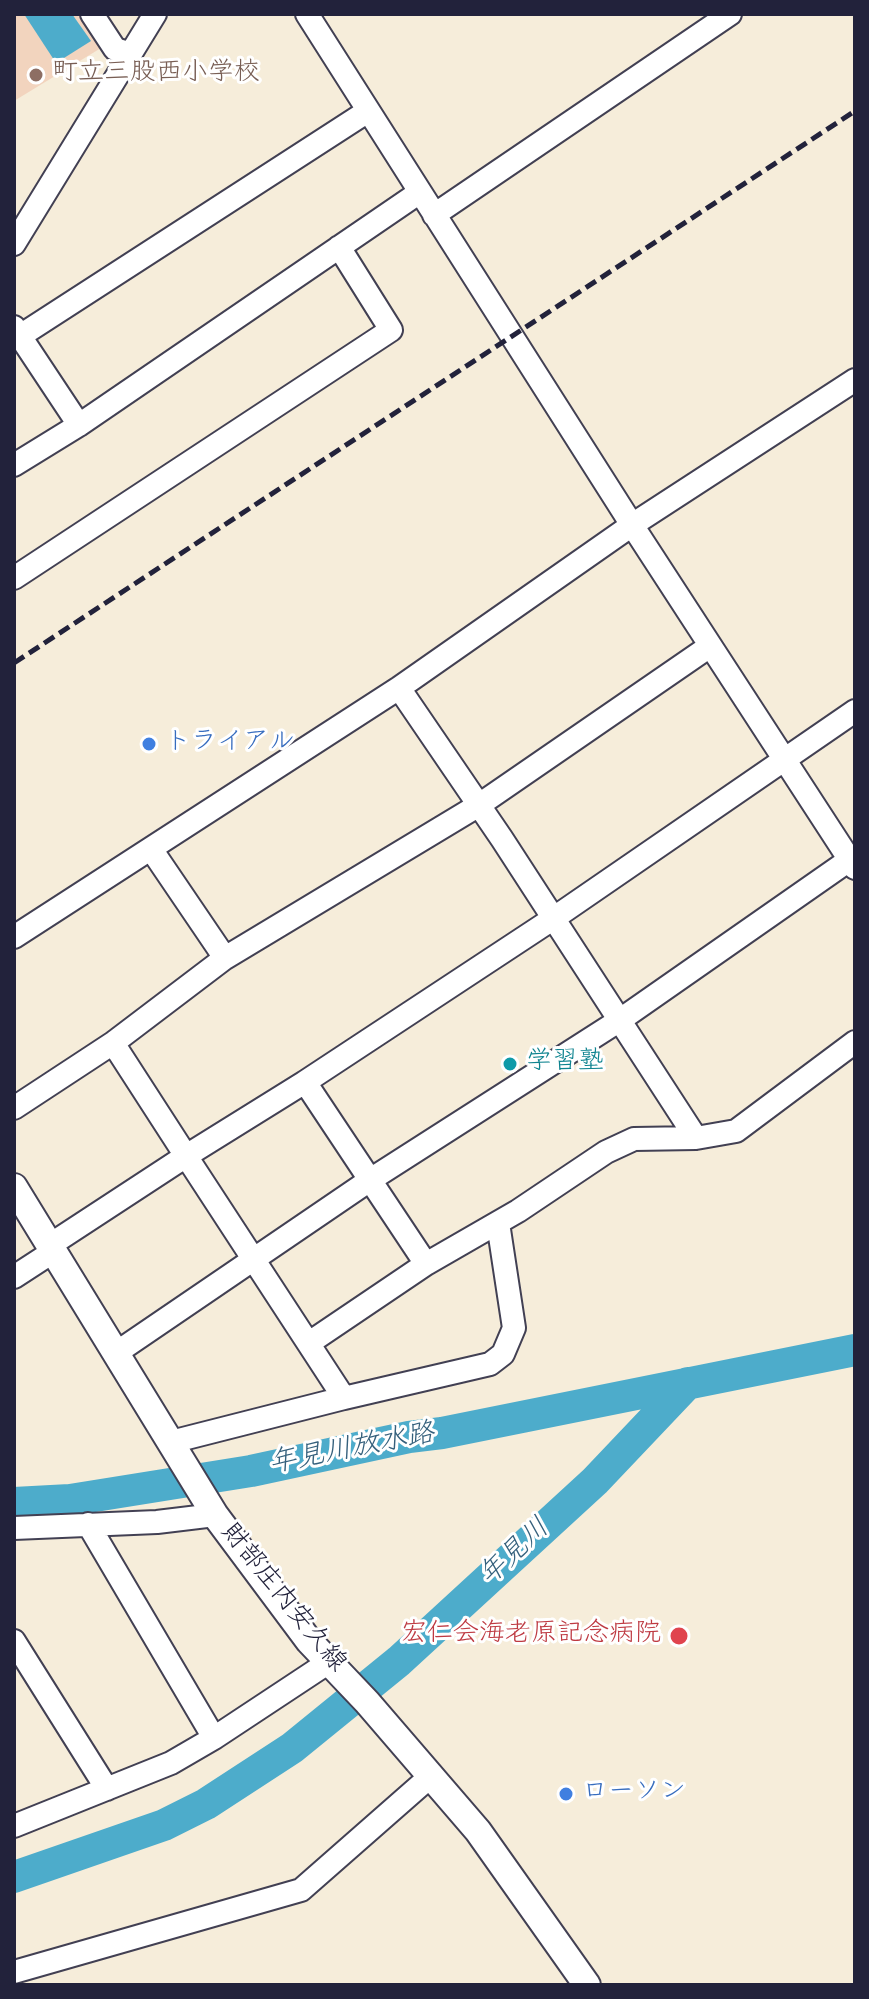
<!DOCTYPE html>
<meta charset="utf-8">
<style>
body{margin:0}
#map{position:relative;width:869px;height:1999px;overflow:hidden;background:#f6edda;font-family:Kalam,sans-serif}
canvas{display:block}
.frame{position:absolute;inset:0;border:16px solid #22223b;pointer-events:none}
</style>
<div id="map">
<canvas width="869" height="1999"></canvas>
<div class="frame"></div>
</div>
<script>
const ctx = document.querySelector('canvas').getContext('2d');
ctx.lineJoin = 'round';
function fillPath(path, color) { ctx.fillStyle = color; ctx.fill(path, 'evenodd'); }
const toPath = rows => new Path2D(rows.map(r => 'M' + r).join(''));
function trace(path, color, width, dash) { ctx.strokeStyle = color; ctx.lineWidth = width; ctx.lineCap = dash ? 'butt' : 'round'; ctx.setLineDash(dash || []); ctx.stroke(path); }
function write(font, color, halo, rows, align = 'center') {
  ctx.font = font + ' Kalam,"Klee One",sans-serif'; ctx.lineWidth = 6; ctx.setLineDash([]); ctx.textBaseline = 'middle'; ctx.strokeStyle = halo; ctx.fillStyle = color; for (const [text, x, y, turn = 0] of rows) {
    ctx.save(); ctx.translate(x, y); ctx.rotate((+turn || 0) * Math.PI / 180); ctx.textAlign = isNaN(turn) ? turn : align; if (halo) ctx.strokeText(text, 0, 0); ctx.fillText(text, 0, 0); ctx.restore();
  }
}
const built = toPath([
 [14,14,79,14,101,48,14,101]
]);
const water = toPath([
 [24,14,72,14,91,41,56,63]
]);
const river = toPath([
 [14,1503,70,1500,251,1471,409,1437,442,1433,855,1350],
 [14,1877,164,1825,206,1804,292,1748,399,1661,595,1481,688,1383]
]);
const minor = toPath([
 [92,14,115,49,131,54],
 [307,14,632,525,855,868],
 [434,215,730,14],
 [14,244,155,14],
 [14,327,79,425],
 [20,336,368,111],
 [14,465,79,425,420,192],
 [14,578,391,330,339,247],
 [399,688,502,839,696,1138],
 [151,849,225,958,113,1043,186,1156,305,1082,426,1264,518,1211,606,1152,634,1139,696,1138,736,1131,855,1042],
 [14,937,399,688,632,525,855,380],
 [225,958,479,805,710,646],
 [305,1082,554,918,855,711],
 [14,1108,113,1043],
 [50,1245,186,1156,344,1398,171,1442],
 [14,1277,54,1251],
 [309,1343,426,1264],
 [116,1353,370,1180,620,1020,855,856],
 [344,1398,490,1364,503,1354,514,1328,498,1223],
 [88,1524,214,1738],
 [14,1528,157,1522,215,1515],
 [14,1641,107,1789],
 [14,1826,171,1763,214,1738,329,1662],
 [14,1972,301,1890,432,1775]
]);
const major = toPath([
 [14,1187,215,1515,309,1641,367,1702,478,1831,587,1985]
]);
const rail = toPath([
 [14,663,855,111]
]);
const markers = [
 [36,75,8,"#8d6e63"],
 [149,744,8,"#3f7fe0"],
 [510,1064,8,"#0f9aa8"],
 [679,1636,10,"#e0444e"],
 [566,1794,8,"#3f7fe0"]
];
const educationNames = [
 ["町立三股西小学校",52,75]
];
const shopNames = [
 ["トライアル",165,744],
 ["ローソン",582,1794]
];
const cultureNames = [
 ["学習塾",526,1064]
];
const streetNames = [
 ["財部庄内安久線",282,1599,51]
];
const healthNames = [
 ["宏仁会海老原記念病院",661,1636]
];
const waterNames = [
 ["年見川放水路",352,1451,-11],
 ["年見川",516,1554,-43]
];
fillPath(built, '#f2d4be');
fillPath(water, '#4daccb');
trace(river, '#4daccb', 32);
trace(minor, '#424053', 26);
trace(major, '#424053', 30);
trace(minor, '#fff', 22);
trace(major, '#fff', 26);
trace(rail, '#22223b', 5, [12, 6]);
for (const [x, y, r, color] of markers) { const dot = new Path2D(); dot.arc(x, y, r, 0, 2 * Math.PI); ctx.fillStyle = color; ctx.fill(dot); trace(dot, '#fff', 3); }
write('26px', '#785e54', '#fff', educationNames, 'left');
write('26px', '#366cbe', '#fff', shopNames, 'left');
write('26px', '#0d838f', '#fff', cultureNames, 'left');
write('26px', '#22223b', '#fff', streetNames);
write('26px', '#be3a42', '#fff', healthNames, 'right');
write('italic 28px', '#35607c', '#fff', waterNames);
</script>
